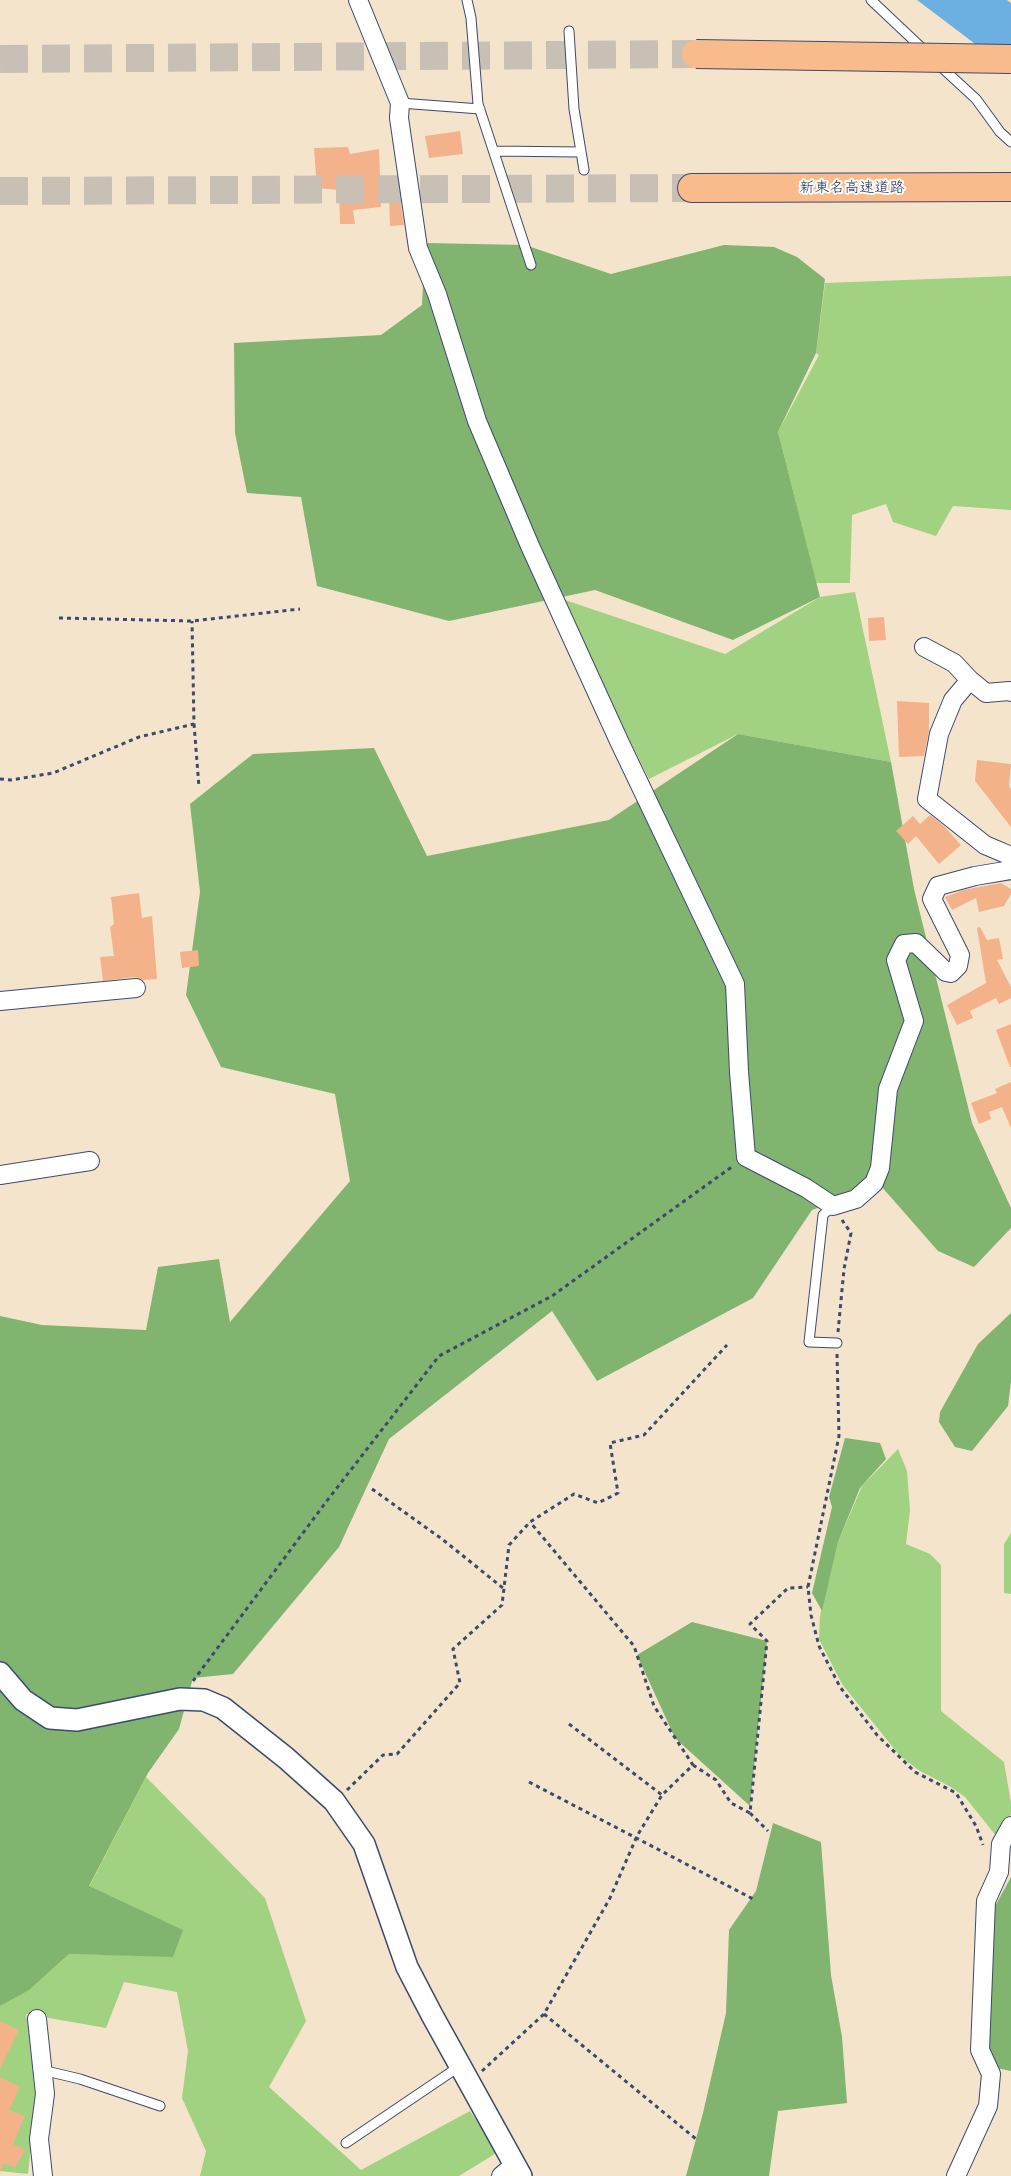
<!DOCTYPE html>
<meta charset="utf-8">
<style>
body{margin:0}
canvas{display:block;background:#f4e4cb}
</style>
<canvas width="1011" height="2176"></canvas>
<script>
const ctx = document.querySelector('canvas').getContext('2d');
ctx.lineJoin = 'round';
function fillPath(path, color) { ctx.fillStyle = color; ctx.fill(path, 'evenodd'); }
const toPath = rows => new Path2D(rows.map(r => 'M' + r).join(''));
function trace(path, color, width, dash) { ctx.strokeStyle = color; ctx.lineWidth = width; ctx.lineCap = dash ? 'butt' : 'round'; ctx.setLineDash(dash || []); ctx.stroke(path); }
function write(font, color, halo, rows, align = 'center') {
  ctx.font = font + ' Mali,"Klee One",sans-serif'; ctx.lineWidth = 4; ctx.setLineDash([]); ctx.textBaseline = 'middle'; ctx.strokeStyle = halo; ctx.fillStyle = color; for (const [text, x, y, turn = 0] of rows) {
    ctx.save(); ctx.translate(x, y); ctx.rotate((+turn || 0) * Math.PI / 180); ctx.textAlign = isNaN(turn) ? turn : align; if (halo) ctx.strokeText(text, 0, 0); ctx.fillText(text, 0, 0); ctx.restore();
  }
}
const green = toPath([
 [1011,276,1011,510,953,506,936,536,893,522,886,504,852,515,850,583,816,583,778,432,819,355,816,353,825,283],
 [855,592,891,762,738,734,649,779,559,598,725,654,820,597],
 [898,1449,907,1471,910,1510,906,1544,930,1554,941,1565,941,1711,1004,1762,1011,1803,1011,1814,997,1837,965,1797,951,1787,920,1771,900,1756,842,1684,819,1639,820,1616,838,1542,862,1486],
 [1011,1533,1011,1594,1004,1593,1004,1544],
 [146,1777,265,1898,306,2021,269,2087,361,2170,470,2111,498,2152,459,2176,200,2176,206,2151,182,2098,188,2051,177,1992,124,1982,106,2028,26,2014,37,2088,28,2174,0,2171,0,2005,33,1986,69,1954,173,1956,182,1930,89,1887]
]);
const forest = toPath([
 [425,243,525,245,611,274,724,245,774,247,797,257,825,279,816,353,778,432,820,597,733,640,595,590,449,621,317,586,301,497,247,493,235,433,234,343,381,335,422,305],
 [738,734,891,762,914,889,972,1123,1011,1208,1011,1228,974,1267,938,1251,881,1186,812,1210,753,1298,597,1381,552,1311,389,1439,339,1547,233,1674,193,1678,179,1729,148,1773,89,1886,183,1930,173,1957,69,1954,29,1990,0,2006,0,1316,42,1325,146,1330,158,1267,219,1259,230,1322,350,1181,335,1094,221,1067,186,995,200,892,190,804,253,754,374,748,427,856,609,820],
 [1011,1313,1011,1381,1008,1406,972,1451,955,1447,939,1422,940,1412,978,1344],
 [845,1438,880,1443,886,1459,860,1488,838,1542,822,1611,812,1593,832,1507,829,1497],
 [692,1622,767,1641,750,1806,675,1738,637,1655],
 [773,1823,821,1842,831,1975,842,2037,847,2103,778,2111,769,2176,686,2176,703,2113,726,2013,729,1930,756,1891],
 [1011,1877,1011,2071,987,2066,994,1908]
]);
const water = toPath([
 [917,0,1007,0,1011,3,1011,71]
]);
const building = toPath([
 [460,131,463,154,429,158,425,136],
 [348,147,350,154,379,149,381,207,353,210,355,224,340,224,339,190,317,188,314,148],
 [389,199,400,199,404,225,390,226],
 [884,617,886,640,869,641,868,618],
 [897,701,929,703,929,731,924,756,899,757],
 [977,760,1011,764,1009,786,1011,789,1011,827,975,781],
 [930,815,944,826,961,845,939,864,916,836,908,844,896,831,913,816,920,824],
 [1001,883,1011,889,1011,894,1004,906,979,912,976,898,952,910,945,897,963,890],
 [139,893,142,918,152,916,157,979,143,980,135,977,103,981,100,957,114,956,110,927,114,924,111,897],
 [980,927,987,940,999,938,1003,959,997,960,1011,987,1011,998,999,1004,996,998,970,1011,973,1018,957,1025,947,1005,986,983,977,928],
 [198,950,199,966,182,968,180,952],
 [1011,1024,1011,1067,1010,1067,996,1030],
 [1011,1082,1011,1128,1002,1107,989,1112,991,1119,979,1124,971,1103,997,1093,995,1089],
 [0,2021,19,2030,0,2069],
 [0,2077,20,2087,9,2110,25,2116,13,2144,25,2150,15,2168,4,2163,0,2173]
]);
const motorwayTunnel = toPath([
 [0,59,696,54],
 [0,191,692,188]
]);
const path = toPath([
 [59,618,192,621,300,609],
 [194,724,199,787],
 [0,779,11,780,53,773,139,737,194,724,192,621],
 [838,1332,844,1269,851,1233,842,1220],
 [837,1354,839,1436,808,1587,811,1615,819,1646,840,1687,877,1735,915,1772,956,1793,976,1826,983,1845],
 [372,1489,442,1539,503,1588],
 [193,1681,326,1502,439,1356,552,1296,733,1166],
 [569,1724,662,1795],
 [693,1765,716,1780,731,1803,750,1813,767,1641,750,1624,788,1588,808,1587],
 [529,1782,755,1900],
 [347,1790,383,1755,397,1754,460,1683,453,1649,502,1605,509,1545,530,1522,574,1494,598,1503,618,1493,610,1443,644,1435,727,1345],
 [750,1813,768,1831],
 [544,2014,696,2139],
 [482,2071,544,2014,610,1898,637,1836,662,1795,693,1765,654,1706,634,1646,530,1522]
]);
const service = toPath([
 [467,0,471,18,478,104,531,265],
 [871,0,925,51],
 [569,31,574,109,584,170],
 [938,64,976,99,1000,132,1011,142],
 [400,103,480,109],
 [494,151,580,152],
 [833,1206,823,1215,809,1342,837,1343],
 [42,2070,80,2079,160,2106],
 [346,2143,460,2066]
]);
const minor = toPath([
 [358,0,400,103,399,118,418,248,437,294,477,421,530,546,619,741,735,984,739,1072,746,1157,806,1188,833,1206,856,1199,874,1183,880,1168,888,1089,914,1021,896,960,904,944,916,943,946,972,951,973,958,966,960,955,932,899,938,886,975,876,1011,870],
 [924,647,954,663,970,680,986,693,1009,691,1011,692],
 [970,680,953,700,939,734,927,799,985,845,1011,856],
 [0,1001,136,988],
 [0,1175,90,1161],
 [37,2019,45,2094,39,2139,43,2176],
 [501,2176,514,2165],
 [956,2176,988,2106,991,2074,980,2050,986,1901,999,1872,1001,1844,1011,1826]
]);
const tertiary = toPath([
 [0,1673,23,1700,50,1718,77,1720,180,1699,204,1700,223,1708,286,1758,334,1801,364,1844,407,1967,432,2015,521,2176]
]);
const motorway = toPath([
 [692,188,1011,187]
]);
const motorwayBridge = toPath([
 [696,54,1011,59]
]);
const streetNames = [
 ["新東名高速道路",852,187]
];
fillPath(green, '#a0d281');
fillPath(forest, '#80b46f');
fillPath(water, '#6bb0e1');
fillPath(building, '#f4b28a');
trace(motorwayTunnel, '#c9c0b5', 28, [28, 14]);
trace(service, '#3c4a6e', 11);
trace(minor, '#3c4a6e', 20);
trace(tertiary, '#3c4a6e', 24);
trace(motorway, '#3c4a6e', 30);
trace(path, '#3c4a6e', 3, [4, 4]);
trace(service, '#fff', 9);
trace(minor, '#fff', 18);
trace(tertiary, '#fff', 21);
trace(motorway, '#fabb8c', 28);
trace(motorwayBridge, '#3c4a6e', 30, []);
trace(motorwayBridge, '#fabb8c', 28);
write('15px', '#1b2f5e', '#fdfcf7', streetNames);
</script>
